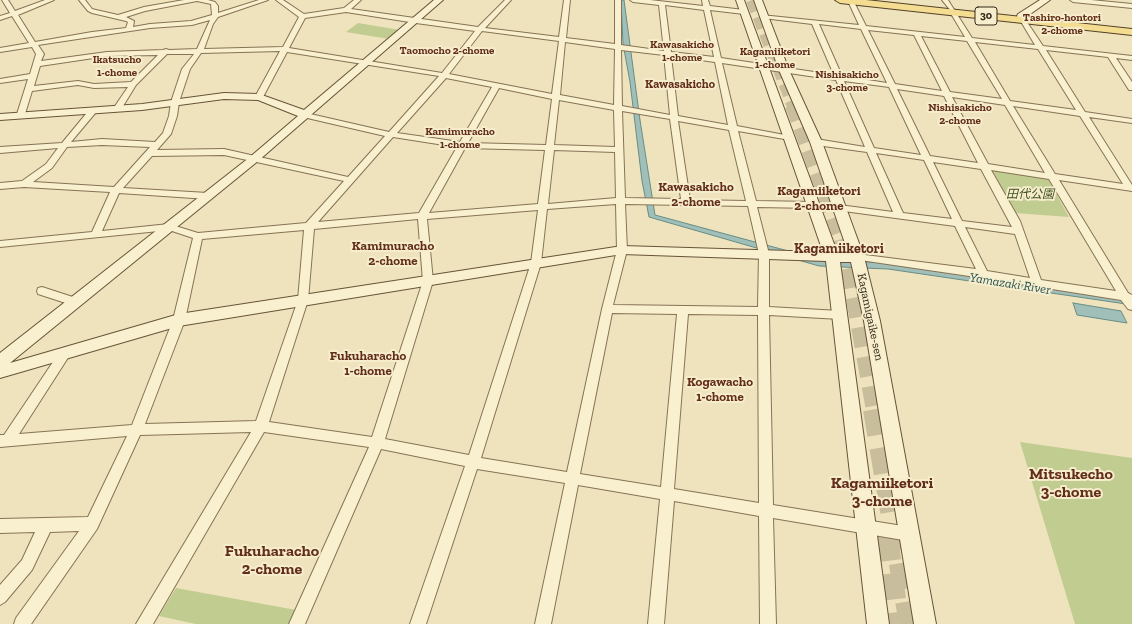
<!DOCTYPE html>
<meta charset="utf-8">
<style>
body{margin:0}
canvas{display:block;background:#eee3bc}
</style>
<canvas width="1132" height="624"></canvas>
<script>
const ctx = document.querySelector('canvas').getContext('2d');
ctx.lineJoin = 'round';
function fillPath(path, color) { ctx.fillStyle = color; ctx.fill(path, 'evenodd'); }
const toPath = rows => new Path2D(rows.map(r => 'M' + r).join(''));
function trace(path, color, width, dash) { ctx.strokeStyle = color; ctx.lineWidth = width; ctx.lineCap = dash ? 'butt' : 'round'; ctx.setLineDash(dash || []); ctx.stroke(path); }
function write(font, color, halo, rows, align = 'center') {
  ctx.font = font + ' "Zilla Slab","Noto Sans JP",serif'; ctx.lineWidth = 4; ctx.setLineDash([]); ctx.textBaseline = 'middle'; ctx.strokeStyle = halo; ctx.fillStyle = color; for (const [text, x, y, turn = 0] of rows) {
    ctx.save(); ctx.translate(x, y); ctx.rotate((+turn || 0) * Math.PI / 180); ctx.textAlign = isNaN(turn) ? turn : align; if (halo) ctx.strokeText(text, 0, 0); ctx.fillText(text, 0, 0); ctx.restore();
  }
}
const green = toPath([
 [358,23,400,30,389,39,346,32],
 [993,171,1048,179,1069,217,1015,213],
 [1020,442,1132,458,1132,624,1075,624],
 [176,588,296,610,288,624,196,624,159,616]
]);
const water = toPath([
 [621,0,624,0,640,120,655,215,818,259,887,263,1120,298,1126,304,888,269,819,266,649,217,642,181,630,82,623,44,621,0],
 [1073,303,1121,311,1127,323,1077,315,1073,303]
]);
const highwayTunnelFar3 = toPath([
 [752,0,793,106]
]);
const highwayTunnelFar2 = toPath([
 [793,105,842,240]
]);
const highwayTunnelFar1 = toPath([
 [842,239,853,282,876,410]
]);
const highwayTunnel = toPath([
 [876,409,912,624],
 [885,535,896,624]
]);
const street = toPath([
 [2,0,8,0,15,11,45,0,54,0,18,15,35,42,92,32,126,28,128,22,126,21,92,13,88,11,79,0,85,0,92,9,96,10,118,15,144,7,184,0,208,0,215,2,218,6,218,13,259,0,268,0,218,17,213,24,204,49,283,47,299,17,276,0,283,0,304,14,344,8,354,0,361,0,351,9,478,27,505,0,511,0,485,28,559,37,564,0,570,0,566,38,615,44,615,0,621,0,621,45,664,51,659,5,633,2,630,0,650,0,703,6,702,0,708,0,710,6,744,10,747,12,744,14,710,10,721,58,834,75,812,24,763,18,761,17,761,15,859,25,848,1,853,0,866,26,965,37,950,12,951,11,942,0,948,0,972,38,1035,45,1020,20,1025,19,1043,46,1132,56,1132,60,1116,58,1132,82,1132,90,1129,90,1108,57,1046,50,1085,112,1132,119,1132,123,1089,117,1132,185,1132,191,1059,180,1128,293,1132,295,1132,310,1128,309,1121,300,983,278,853,259,852,257,857,254,976,269,955,226,836,210,834,208,836,206,839,205,893,212,867,152,816,145,812,142,816,139,865,147,836,80,722,63,737,126,790,136,794,138,790,140,738,131,756,201,814,202,819,205,814,208,757,207,769,254,769,307,840,311,844,312,846,315,844,318,840,319,769,315,773,505,909,527,914,529,916,534,914,539,909,541,773,518,776,624,760,624,759,516,674,501,664,624,648,624,660,499,578,485,551,624,535,624,565,483,477,469,426,624,410,624,465,466,381,449,305,624,289,624,369,447,264,432,153,624,136,624,251,432,140,435,97,529,31,624,14,624,16,618,79,531,50,532,32,570,5,602,0,605,0,585,22,560,35,532,0,533,0,519,88,517,127,436,0,447,0,435,4,435,61,350,65,349,69,350,71,353,19,434,132,425,173,320,193,238,169,230,0,247,0,241,92,232,110,192,24,187,0,189,0,183,22,181,46,164,58,148,0,153,0,147,62,143,90,109,93,109,97,111,71,142,102,139,155,142,163,133,169,116,171,102,182,69,194,54,167,54,136,85,120,111,114,111,113,109,128,87,94,88,78,85,32,91,25,114,24,116,18,116,17,114,28,79,0,83,0,79,30,74,36,54,32,47,0,52,0,48,29,43,12,16,0,20,0,16,10,13,2,0],
 [197,1,211,4,212,15,191,21,150,24,133,27,134,21,126,17,145,11,197,1],
 [665,5,704,10,714,57,671,52,665,5],
 [346,12,416,23,475,31,442,73,289,48,305,18,346,12],
 [210,20,197,49,169,50,166,49,163,50,107,52,41,61,44,54,38,45,150,28,192,25,210,20],
 [819,24,861,29,887,83,842,76,819,24],
 [868,30,914,35,942,91,895,84,868,30],
 [482,31,559,41,552,94,449,74,482,31],
 [921,36,967,41,1002,99,950,92,921,36],
 [565,42,615,49,614,105,560,95,565,42],
 [975,42,1038,49,1076,110,1010,101,975,42],
 [621,50,664,55,670,115,622,106,621,50],
 [280,51,255,97,256,99,259,99,263,97,287,52,439,76,389,132,306,113,303,113,303,117,385,136,348,177,224,149,157,150,171,134,177,116,179,102,190,69,201,53,280,51],
 [158,55,131,82,94,84,78,81,34,86,40,66,107,56,158,55],
 [671,56,715,62,728,125,678,116,671,56],
 [446,78,492,87,460,142,397,133,446,78],
 [844,81,889,87,921,155,874,148,844,81],
 [499,88,552,99,546,145,468,143,499,88],
 [897,89,944,96,978,163,930,156,897,89],
 [952,97,1005,105,1045,173,988,164,952,97],
 [559,100,614,110,615,147,554,145,559,100],
 [1013,106,1080,116,1123,184,1055,174,1013,106],
 [622,111,670,119,681,199,625,198,622,111],
 [678,121,729,130,746,201,690,200,678,121],
 [393,137,457,147,419,213,318,222,393,137],
 [102,145,150,147,114,187,33,182,52,168,67,147,102,145],
 [465,148,545,150,538,204,429,213,465,148],
 [554,150,615,152,616,198,548,204,554,150],
 [876,153,924,160,952,219,903,213,876,153],
 [224,155,344,181,306,223,198,233,169,224,102,231,119,193,208,199,213,196,208,193,123,188,152,156,224,155],
 [933,162,981,169,1012,227,962,221,933,162],
 [991,170,1049,179,1116,291,1041,280,1020,221,991,170],
 [616,204,617,250,602,309,567,472,481,458,541,263,547,209,616,204],
 [625,204,748,206,759,254,758,307,613,305,627,250,625,204],
 [538,210,531,263,469,455,385,439,433,281,427,219,538,210],
 [418,219,423,281,372,437,269,422,308,300,314,229,418,219],
 [965,227,1015,234,1030,278,987,271,965,227],
 [304,230,298,300,256,421,145,424,185,320,202,239,304,230],
 [612,313,677,314,661,487,580,474,612,313],
 [688,314,758,315,759,503,674,489,688,314],
 [1070,0,1091,0,1132,4,1132,8,1073,2,1070,0],
 [42,287,79,299,80,302,79,305,75,306,38,294,37,291,38,288,42,287]
]);
const secondary = toPath([
 [434,0,443,0,258,161,10,363,179,314,622,246,823,252,736,0,744,0,837,252,848,252,810,142,779,70,754,0,762,0,789,70,822,142,864,257,880,321,936,624,914,624,864,321,851,262,840,262,889,624,867,624,826,261,622,254,179,326,0,378,0,353,250,157,298,116,258,100,224,99,142,110,0,120,0,114,142,104,224,93,259,94,304,110,434,0],
 [1040,0,1050,0,1026,17,1027,20,1026,22,1020,22,1017,16,1018,14,1040,0]
]);
const primary = toPath([
 [835,0,866,0,1132,29,1132,35,840,3,835,0]
]);
const shields = [
 [986,16,22]
];
const shieldNames = [
 ["30",986,16]
];
const farNeighbourhoodnames = [
 ["Tashiro-hontori",1062,18],
 ["2-chome",1062,31],
 ["Kawasakicho",682,45],
 ["1-chome",682,58],
 ["Taomocho 2-chome",447,51],
 ["Kagamiiketori",775,52],
 ["1-chome",775,65],
 ["Ikatsucho",117,60],
 ["1-chome",117,73],
 ["Nishisakicho",847,75],
 ["3-chome",847,88],
 ["Nishisakicho",960,108],
 ["2-chome",960,121],
 ["Kamimuracho",460,132],
 ["1-chome",460,145]
];
const farQuarternames = [
 ["Kawasakicho",680,85]
];
const parkNames = [
 ["田代公園",1030,195]
];
const streetNames = [
 ["Kagamigaike-sen",870,317,78]
];
const neighbourhoodNames = [
 ["Kawasakicho",696,187],
 ["2-chome",696,202],
 ["Kagamiiketori",819,191],
 ["2-chome",819,206],
 ["Kamimuracho",393,246],
 ["2-chome",393,261],
 ["Fukuharacho",368,356],
 ["1-chome",368,371],
 ["Kogawacho",720,382],
 ["1-chome",720,397]
];
const waterNames = [
 ["Yamazaki River",1010,284,9]
];
const quarterNames = [
 ["Kagamiiketori",839,249]
];
const nearNeighbourhoodnames = [
 ["Mitsukecho",1071,474],
 ["3-chome",1071,492],
 ["Kagamiiketori",882,483],
 ["3-chome",882,501],
 ["Fukuharacho",272,551],
 ["2-chome",272,569]
];
fillPath(green, '#c0cc90');
fillPath(water, '#a0bfb9');
trace(water, '#688d86', 1);
trace(highwayTunnelFar3, '#c9be9c', 12, [12, 6]);
trace(highwayTunnelFar2, '#c9be9c', 16, [16, 8]);
trace(highwayTunnelFar1, '#c9be9c', 20, [20, 10]);
trace(highwayTunnel, '#c9be9c', 26, [26, 13]);
trace(street, '#867355', 2);
trace(secondary, '#685439', 2);
trace(primary, '#53412a', 2);
fillPath(street, '#f9f0cf');
fillPath(secondary, '#f9f0cf');
fillPath(primary, '#f4dd91');
for (const [x, y, w] of shields) { const box = new Path2D(); box.roundRect(x - w / 2, y - 9, w, 18, 3); ctx.fillStyle = '#f6edcc'; ctx.fill(box); trace(box, '#35291b', 1); }
write('bold 11px', '#35291b', null, shieldNames);
write('bold 11px', '#622e19', '#f6edcc', farNeighbourhoodnames);
write('bold 12px', '#622e19', '#f6edcc', farQuarternames);
write('italic 12px', '#415221', '#f6edcc', parkNames);
write('12px', '#35291b', '#f6edcc', streetNames);
write('bold 13px', '#622e19', '#f6edcc', neighbourhoodNames);
write('italic 13px', '#295455', '#f6edcc', waterNames);
write('bold 14px', '#622e19', '#f6edcc', quarterNames);
write('bold 16px', '#622e19', '#f6edcc', nearNeighbourhoodnames);
</script>
